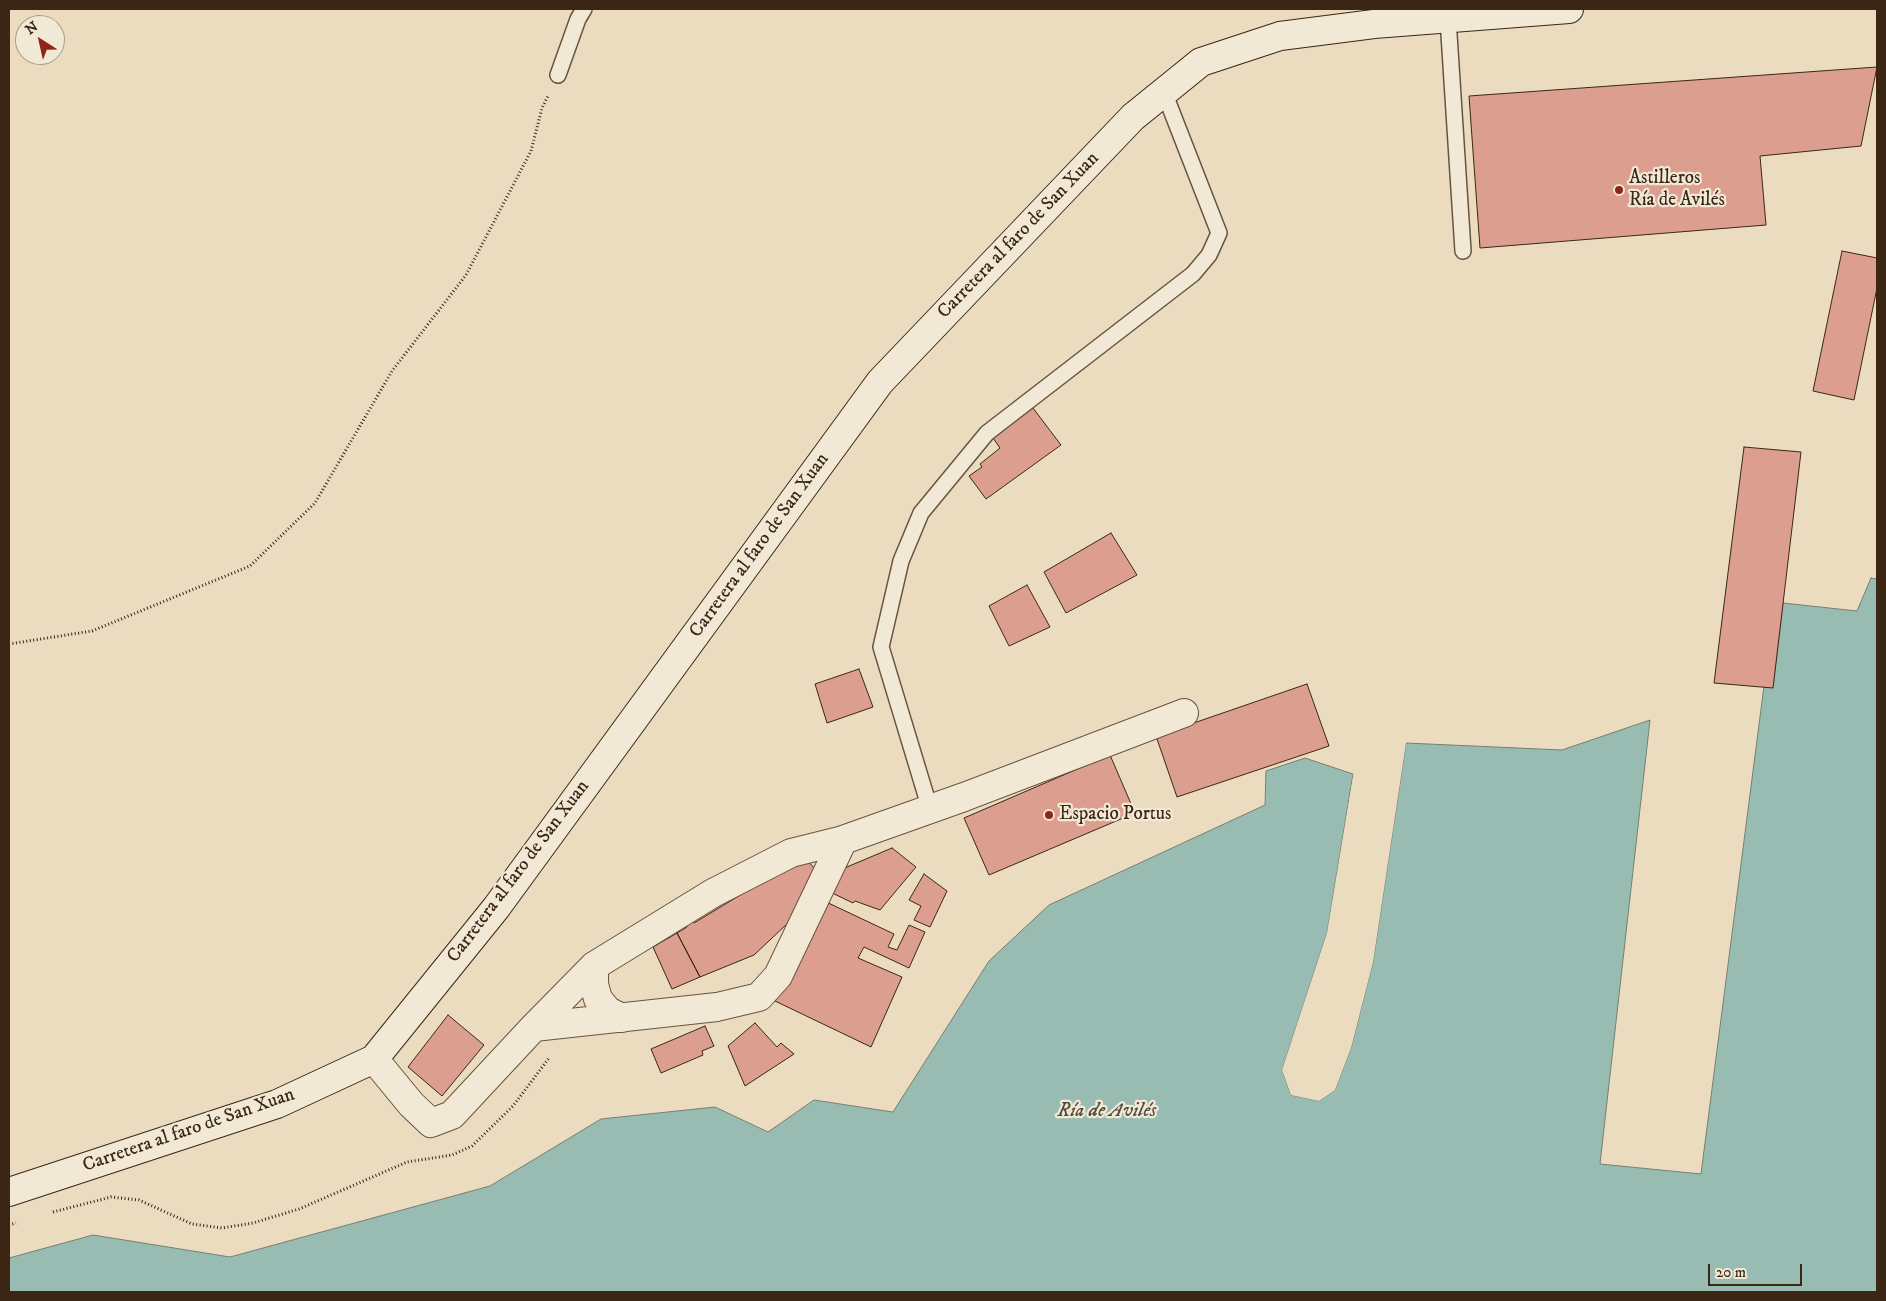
<!DOCTYPE html>
<meta charset="utf-8">
<style>
body{margin:0}
#map{position:relative;width:1886px;height:1301px;overflow:hidden;background:#ebdcc0;font-family:"IM FELL DW Pica",serif}
canvas{display:block}
.frame{position:absolute;inset:0;border:10px solid #3b2616;pointer-events:none}
.north{position:absolute;left:15px;top:15px;width:50px;height:50px;box-sizing:border-box;background:#f2e8d6;border:1px solid #a99a89;border-radius:50%;rotate:325deg;font-size:14px;font-weight:700;line-height:20px;text-align:center;color:#3b2616}
.north::after{content:'';display:block;margin:auto;width:18px;height:22px;background:#8f2418;clip-path:polygon(50% 0,100% 100%,50% 72%,0 100%)}
.scale{position:absolute;left:1708px;top:1264px;width:94px;height:22px;box-sizing:border-box;border:2px solid #3b2616;border-top:0;padding-left:6px;font-size:15px;line-height:18px;white-space:nowrap;color:#3b2616;-webkit-text-stroke:4px #f2e8d6;paint-order:stroke}
</style>
<div id="map">
<canvas width="1886" height="1301"></canvas>
<div class="frame"></div>
<div class="north">N</div>
<div class="scale">20 m</div>
</div>
<script>
const ctx = document.querySelector('canvas').getContext('2d');
ctx.lineJoin = 'round';
function fillPath(path, color) { ctx.fillStyle = color; ctx.fill(path, 'evenodd'); }
const toPath = rows => new Path2D(rows.map(r => 'M' + r).join(''));
function trace(path, color, width, dash) { ctx.strokeStyle = color; ctx.lineWidth = width; ctx.lineCap = dash ? 'butt' : 'round'; ctx.setLineDash(dash || []); ctx.stroke(path); }
function write(font, color, halo, rows, align = 'center') {
  ctx.font = font + ' "IM FELL DW Pica",serif'; ctx.lineWidth = 4.5; ctx.setLineDash([]); ctx.textBaseline = 'middle'; ctx.strokeStyle = halo; ctx.fillStyle = color; for (const [text, x, y, turn = 0] of rows) {
    ctx.save(); ctx.translate(x, y); ctx.rotate((+turn || 0) * Math.PI / 180); ctx.textAlign = isNaN(turn) ? turn : align; if (halo) ctx.strokeText(text, 0, 0); ctx.fillText(text, 0, 0); ctx.restore();
  }
}
const water = toPath([
 [1871,578,1877,579,1877,1292,9,1292,9,1258,93,1235,230,1257,490,1186,601,1119,715,1107,768,1132,814,1100,893,1112,989,961,1049,905,1265,805,1266,771,1305,758,1353,774,1327,933,1282,1070,1291,1095,1319,1101,1335,1090,1351,1048,1373,962,1406,743,1562,750,1650,720,1600,1164,1701,1174,1764,686,1773,687,1783,603,1857,611,1871,578]
]);
const pier = toPath([
 [1403,743,1406,743,1373,962,1351,1048,1335,1090,1319,1101,1291,1095,1282,1070,1327,933,1354,771,1356,774,1329,934,1285,1070,1293,1093,1318,1098,1333,1088,1348,1047,1371,961]
]);
const building = toPath([
 [1877,67,1861,146,1760,156,1766,225,1480,248,1469,96,1877,67],
 [1842,251,1877,258,1877,288,1854,400,1813,391,1842,251],
 [1033,408,1061,445,986,499,969,476,982,467,980,464,1000,448,993,438,1033,408],
 [1744,447,1801,452,1773,688,1714,683,1744,447],
 [1111,533,1137,575,1066,613,1044,572,1111,533],
 [1027,585,1050,627,1009,646,989,606,1027,585],
 [859,669,873,707,827,723,815,684,859,669],
 [1307,684,1329,746,1177,797,1156,736,1307,684],
 [1110,755,1135,813,989,875,964,818,1110,755],
 [892,848,916,867,880,910,855,901,853,903,826,890,835,872,892,848],
 [807,860,815,869,788,923,754,955,700,977,677,933,687,927,683,919,691,915,694,923,765,880,807,860],
 [924,874,947,891,930,927,914,920,921,906,909,900,924,874],
 [822,900,894,934,888,947,897,950,909,925,925,932,909,968,864,947,858,958,902,977,871,1047,775,1001,822,900],
 [677,933,700,977,672,989,653,947,677,933],
 [448,1015,484,1045,442,1096,408,1067,448,1015],
 [755,1023,777,1047,781,1043,794,1054,745,1086,728,1046,755,1023],
 [705,1026,714,1046,702,1051,703,1055,661,1073,651,1049,705,1026]
]);
const path = toPath([
 [9,644,92,631,250,566,315,503,392,371,466,275,531,151,542,108,548,96],
 [53,1212,111,1197,139,1200,192,1224,222,1228,253,1223,299,1209,407,1162,452,1155,472,1146,513,1106,549,1058],
 [9,1225,16,1223]
]);
const lane = toPath([
 [1448,19,1463,251],
 [558,75,578,19,584,9],
 [930,809,881,647,901,561,921,513,987,433,1193,274,1209,255,1219,233,1164,92]
]);
const street = toPath([
 [843,840,964,797,1184,713],
 [594,966,594,984,598,999,608,1011,622,1018],
 [374,1059,411,1104,431,1123,452,1115,534,1027,594,966,713,893,791,853,843,840,778,976,759,997,717,1007,534,1027]
]);
const secondary = toPath([
 [9,1192,277,1104,374,1059,496,908,880,382,1133,117,1201,62,1280,36,1374,24,1569,9]
]);
const markers = [
 [1619,190,5,"#8f2418"],
 [1049,815,5,"#8f2418"]
];
const poiNames = [
 ["Astilleros",1629,179],
 ["Ría de Avilés",1629,201],
 ["Espacio Portus",1059,815]
];
const streetNames = [
 ["Carretera al faro de San Xuan",1019,236,-46],
 ["Carretera al faro de San Xuan",760,546,-54],
 ["Carretera al faro de San Xuan",519,872,-53],
 ["Carretera al faro de San Xuan",189,1131,-19]
];
const waterNames = [
 ["Ría de Avilés",1107,1112]
];
fillPath(water, '#98bcb1');
trace(water, '#738073', 1);
fillPath(pier, '#ebdcc0');
fillPath(building, '#db9e8f');
trace(building, '#3b2616', 1);
trace(lane, '#675440', 18);
trace(street, '#675440', 30);
trace(secondary, '#3b2616', 30);
trace(path, '#3b2616', 3, [1, 2.5]);
trace(lane, '#f2e8d6', 15);
trace(street, '#f2e8d6', 28);
trace(secondary, '#f2e8d6', 28);
for (const [x, y, r, color] of markers) { const dot = new Path2D(); dot.arc(x, y, r, 0, 2 * Math.PI); ctx.fillStyle = color; ctx.fill(dot); trace(dot, '#f2e8d6', 2); }
write('19px', '#3b2616', '#f2e8d6', poiNames, 'left');
write('19px', '#3b2616', '#f2e8d6', streetNames);
write('italic 20px', '#524c3d', '#f2e8d6', waterNames);
</script>
